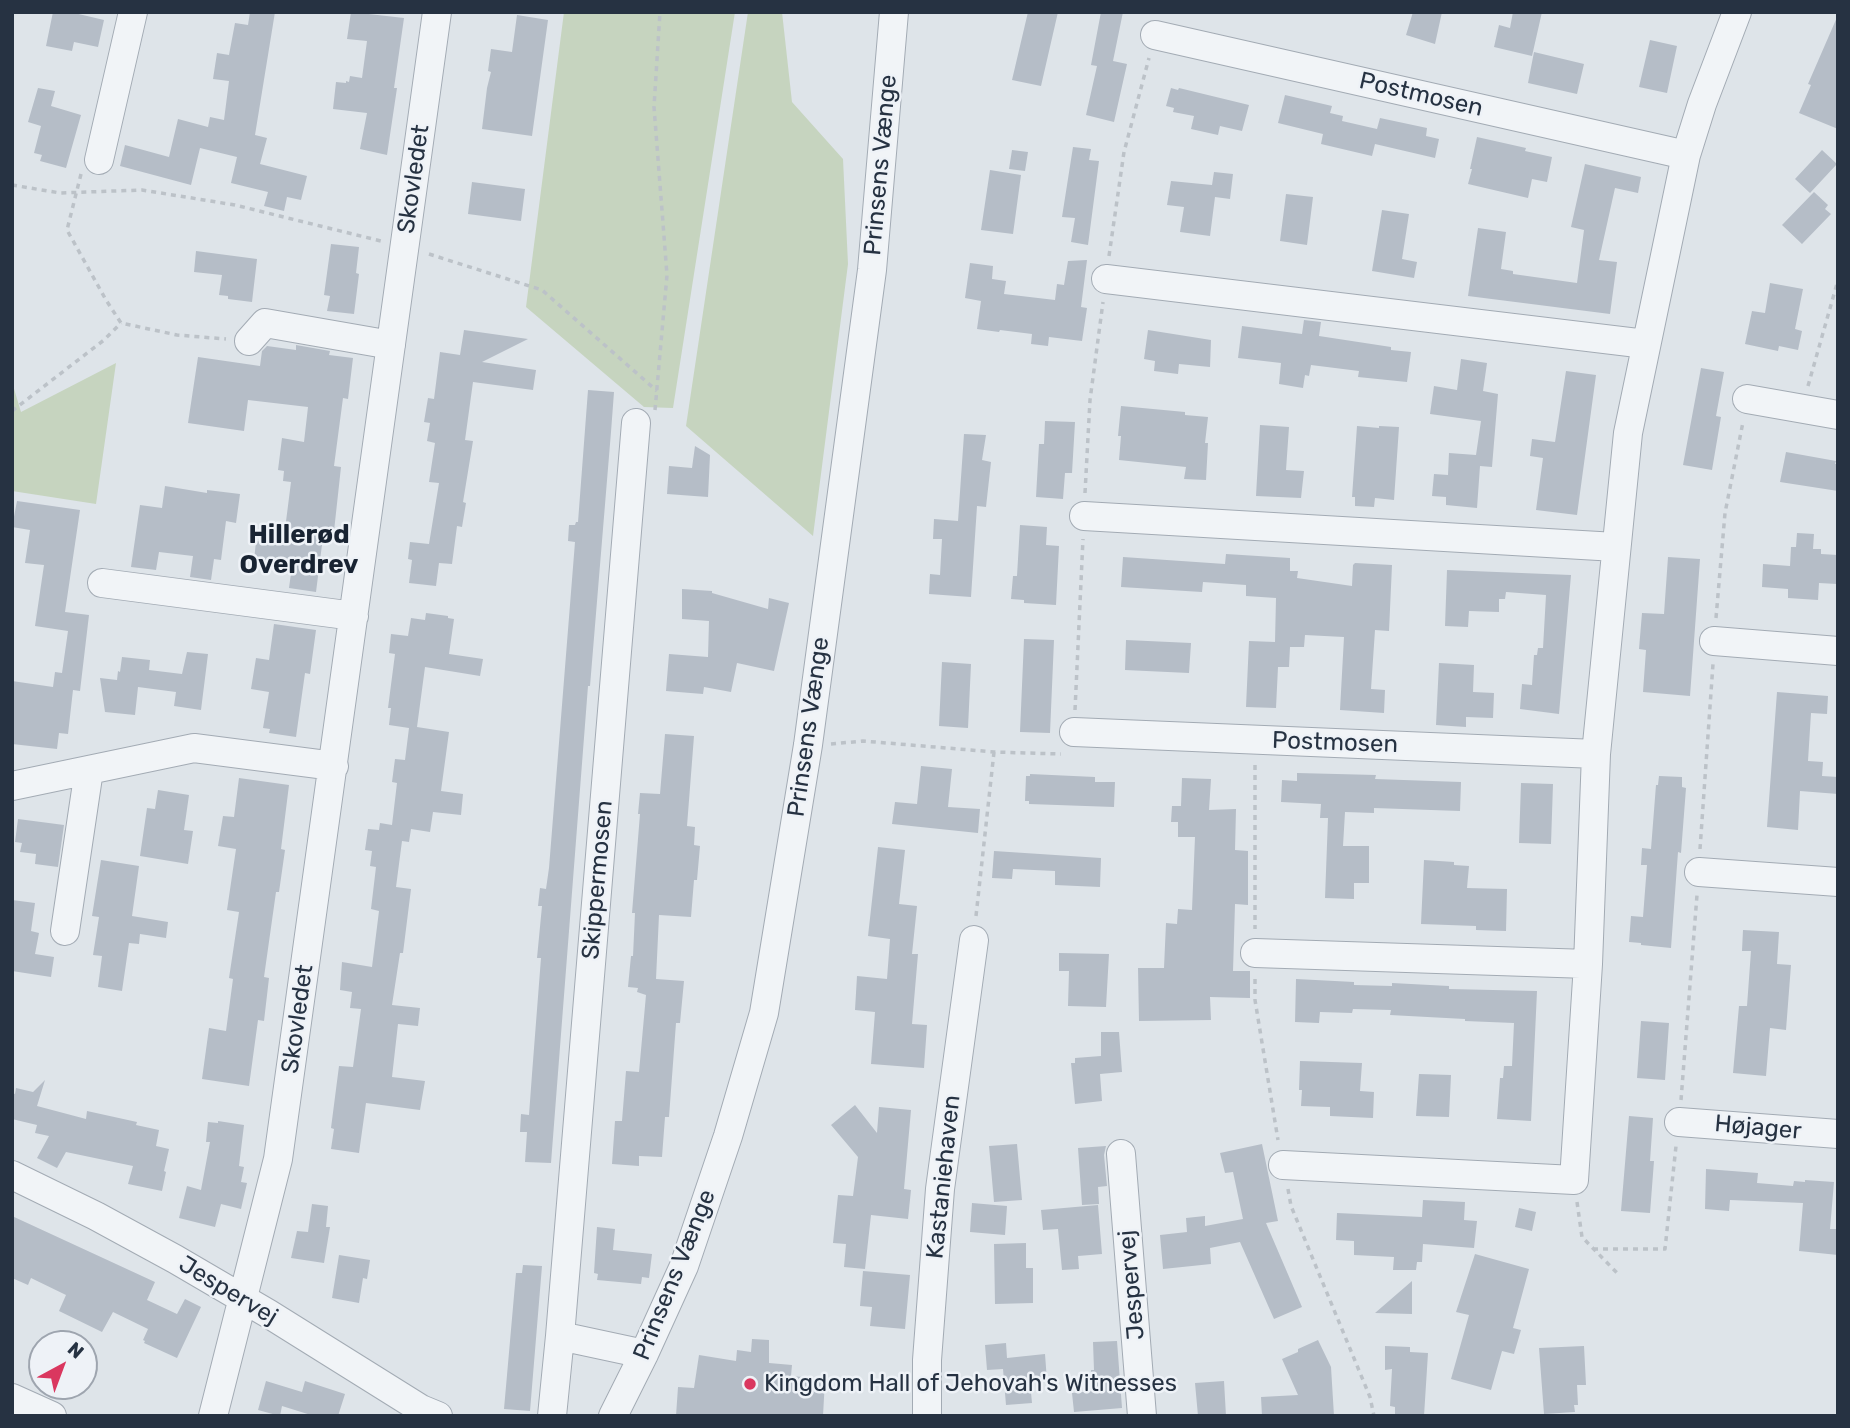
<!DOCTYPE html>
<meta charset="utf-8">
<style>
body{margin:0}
#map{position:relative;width:1850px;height:1428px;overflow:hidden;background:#dee4e9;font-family:Rubik,sans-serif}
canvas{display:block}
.frame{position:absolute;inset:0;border:14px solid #263242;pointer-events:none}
.north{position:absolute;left:28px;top:1330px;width:70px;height:70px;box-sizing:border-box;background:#eef2f7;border:2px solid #9ea5af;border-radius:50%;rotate:41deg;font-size:19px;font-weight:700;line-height:28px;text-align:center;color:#263242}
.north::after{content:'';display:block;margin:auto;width:24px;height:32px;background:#da375f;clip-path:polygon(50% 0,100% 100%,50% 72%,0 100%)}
</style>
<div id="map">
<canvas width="1850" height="1428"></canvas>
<div class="frame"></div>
<div class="north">N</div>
</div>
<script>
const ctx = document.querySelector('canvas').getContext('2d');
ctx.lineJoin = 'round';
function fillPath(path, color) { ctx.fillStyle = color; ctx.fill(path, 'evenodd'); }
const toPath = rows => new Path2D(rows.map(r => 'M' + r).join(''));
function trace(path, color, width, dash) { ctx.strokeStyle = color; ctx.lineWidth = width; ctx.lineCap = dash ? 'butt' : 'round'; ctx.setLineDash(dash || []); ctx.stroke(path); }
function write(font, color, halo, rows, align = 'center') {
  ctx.font = font + ' Rubik,sans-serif'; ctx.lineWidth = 5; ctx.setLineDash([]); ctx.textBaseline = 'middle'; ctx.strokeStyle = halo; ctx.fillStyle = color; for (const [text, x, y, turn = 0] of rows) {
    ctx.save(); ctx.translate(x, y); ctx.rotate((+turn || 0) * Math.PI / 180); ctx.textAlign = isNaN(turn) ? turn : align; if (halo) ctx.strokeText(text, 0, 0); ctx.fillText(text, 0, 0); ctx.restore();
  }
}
const green = toPath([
 [564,12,735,12,673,408,644,407,526,307],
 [748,12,782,12,792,102,843,159,848,264,813,536,686,426],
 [116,363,96,504,12,491,12,382,21,412]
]);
const building = toPath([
 [53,12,70,12,104,20,98,47,74,42,72,51,46,46],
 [250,12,275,12,255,135,267,138,260,164,307,176,301,200,287,197,284,211,264,206,268,192,231,183,237,157,200,148,191,185,120,166,125,145,169,157,178,119,208,127,210,117,224,120,229,81,213,79,217,53,229,55,235,23,248,25],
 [351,12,404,18,394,88,397,88,387,155,360,149,367,113,333,109,336,82,346,83,346,81,349,82,350,76,362,78,367,41,347,39],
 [1028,12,1058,12,1041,86,1012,80],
 [1101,12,1123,12,1113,61,1127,64,1114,122,1086,115,1097,66,1091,65],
 [1413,12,1442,12,1435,44,1406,35],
 [1513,12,1542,12,1532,56,1494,47,1499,25,1510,28],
 [517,15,548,20,532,136,482,129,487,88,491,72,488,71,491,49,512,52],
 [1838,15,1838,129,1799,113,1811,85,1808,84],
 [1650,40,1677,46,1667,93,1639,87],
 [1534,52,1584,64,1577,94,1528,83],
 [38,88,55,91,51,106,81,115,66,168,40,161,42,155,34,153,41,126,28,122],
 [1171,88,1178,90,1179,88,1249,105,1242,131,1220,126,1218,135,1191,129,1194,116,1173,112,1174,108,1166,106],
 [1285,95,1332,106,1330,113,1343,116,1342,121,1377,129,1380,118,1427,128,1426,136,1439,139,1435,158,1375,144,1372,156,1321,144,1323,134,1278,123],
 [1477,137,1526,148,1525,151,1552,157,1547,182,1532,179,1528,198,1468,184,1472,169,1470,169],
 [1073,147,1091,149,1089,160,1099,161,1088,245,1071,242,1075,218,1062,217],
 [1012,150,1028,152,1025,171,1009,169],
 [1822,150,1837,164,1810,193,1795,179],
 [1585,164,1641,177,1638,193,1615,188,1599,260,1617,262,1610,314,1468,296,1478,228,1506,232,1501,269,1513,271,1513,274,1577,283,1584,230,1571,227],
 [990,170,1021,175,1013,234,981,230],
 [1214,172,1233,174,1230,199,1215,197,1210,236,1180,232,1184,207,1167,205,1171,181,1212,185],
 [472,182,525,189,521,221,468,214],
 [1814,192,1828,205,1825,209,1831,214,1802,244,1782,225],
 [1286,194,1313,197,1307,245,1280,241],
 [1382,210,1409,214,1402,259,1417,262,1414,278,1372,271],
 [331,244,359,247,356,273,359,274,354,314,327,311,330,296,324,295],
 [196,251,257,259,252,302,228,299,228,296,219,295,222,275,194,272],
 [1087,260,1081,307,1087,308,1082,341,1049,337,1048,346,1031,344,1032,334,1000,330,999,332,977,329,981,301,965,298,970,263,993,266,992,279,1006,281,1004,294,1055,300,1057,284,1064,285,1068,261],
 [1770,283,1803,289,1795,329,1802,331,1798,350,1779,346,1778,351,1745,344,1752,311,1765,313],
 [1304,320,1321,322,1319,336,1391,347,1391,350,1411,352,1407,382,1358,377,1359,371,1311,365,1309,376,1305,375,1303,388,1279,384,1281,363,1238,358,1242,326,1302,334],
 [464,330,528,339,482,362,536,370,533,390,473,382,465,440,473,441,463,502,466,503,462,527,457,526,452,564,439,563,436,586,409,583,412,560,408,559,410,542,429,544,439,483,429,482,435,443,427,441,430,423,424,422,428,398,434,399,440,352,460,355],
 [1148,330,1211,340,1210,367,1179,364,1178,374,1154,371,1155,361,1144,359],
 [296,345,330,351,329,355,353,358,348,399,343,398,334,466,341,467,334,531,324,529,316,592,289,588,292,566,254,561,256,541,283,545,291,482,283,481,284,471,278,470,282,438,304,442,308,407,248,400,244,431,188,423,198,357,260,366,262,351,267,346,296,350],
 [1461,359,1487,363,1483,391,1498,394,1492,467,1480,466,1477,508,1446,505,1446,497,1432,496,1434,474,1448,475,1449,453,1476,455,1481,421,1430,414,1434,386,1457,390],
 [1701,368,1724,372,1716,416,1721,417,1712,470,1683,465],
 [1566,371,1596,375,1577,515,1536,510,1543,458,1530,456,1532,439,1555,442],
 [588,390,614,392,611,432,590,686,588,686,551,1163,525,1162,527,1132,520,1132,521,1114,529,1115,532,1074,541,958,537,958,542,906,538,906,540,888,546,889,549,868,575,542,568,541,569,525,575,525,576,522,578,522],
 [1121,406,1185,412,1185,415,1208,417,1205,443,1208,443,1206,480,1184,479,1186,467,1119,460,1121,436,1118,436],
 [1045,421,1075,422,1072,473,1065,473,1063,499,1036,497,1039,444,1044,444],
 [1260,425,1289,427,1286,470,1304,471,1301,498,1256,496],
 [1357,426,1379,428,1379,426,1399,427,1394,500,1375,498,1374,507,1355,506,1355,497,1352,497],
 [964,434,986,435,982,460,991,462,986,507,977,506,971,597,929,594,930,574,940,575,942,539,933,539,934,519,958,521],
 [695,446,710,455,708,497,667,494,669,466,692,468],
 [1786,452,1836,461,1835,464,1838,464,1838,491,1780,482],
 [165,486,207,493,207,490,240,494,236,523,226,521,221,560,214,559,211,580,190,577,193,556,159,552,156,570,131,567,140,505,162,508],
 [17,501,80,510,65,612,89,615,80,691,73,690,68,734,59,733,57,749,12,744,12,681,53,687,55,672,62,673,68,631,35,626,44,565,25,563,30,530,12,527],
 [1020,525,1047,527,1046,545,1059,546,1056,605,1024,603,1024,600,1011,599,1013,576,1017,576],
 [1797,533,1814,534,1813,549,1821,549,1821,554,1838,555,1837,584,1819,583,1818,600,1788,598,1788,589,1762,587,1763,564,1790,566,1791,547,1796,547],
 [1226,554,1290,558,1290,571,1298,571,1297,578,1352,586,1353,565,1355,563,1392,565,1389,631,1375,630,1371,689,1385,690,1384,713,1340,710,1344,637,1305,635,1304,647,1290,647,1289,667,1278,667,1276,708,1246,707,1249,641,1275,642,1276,598,1246,596,1246,585,1203,582,1202,592,1121,587,1123,557,1225,564],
 [1668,557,1700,559,1690,696,1643,692,1646,650,1639,649,1642,613,1664,614],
 [1447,570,1571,575,1559,714,1520,709,1522,684,1532,685,1534,655,1537,655,1538,648,1543,648,1546,595,1506,592,1505,599,1499,599,1499,612,1469,611,1468,627,1445,626],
 [682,589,712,591,712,593,768,609,769,598,789,603,774,671,737,663,731,692,704,687,703,694,666,691,669,654,708,657,709,621,682,619],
 [426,613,448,616,448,618,454,619,449,654,483,659,480,676,425,667,417,727,449,732,441,791,463,794,461,815,433,812,430,832,411,829,409,842,402,841,396,887,411,889,403,953,400,953,392,1005,420,1008,418,1026,398,1024,392,1077,425,1081,420,1110,366,1103,359,1153,331,1149,334,1129,331,1128,339,1066,353,1067,361,1009,350,1008,352,992,340,990,342,962,372,967,379,911,371,909,376,867,370,866,372,851,365,850,368,829,379,830,380,823,392,825,397,783,392,782,395,759,405,760,409,728,389,725,391,708,388,708,395,654,389,653,391,634,408,636,411,618,425,620],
 [274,624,316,630,310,674,305,673,296,737,269,733,270,729,263,728,269,692,251,689,256,658,269,660],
 [1024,639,1054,640,1050,733,1020,732],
 [1126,640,1191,643,1189,673,1125,670],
 [187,652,208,654,201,710,174,706,176,692,138,687,135,715,105,712,100,678,117,680,118,671,120,672,122,657,150,660,149,670,182,674],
 [942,662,971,664,968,728,939,726],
 [1439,663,1474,665,1473,692,1494,693,1493,718,1466,717,1466,727,1436,725],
 [1777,692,1828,696,1827,714,1811,713,1808,761,1823,762,1822,776,1838,777,1838,794,1800,791,1798,830,1767,827],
 [665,734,694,736,687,826,695,827,694,845,700,846,697,880,694,880,691,917,659,915,656,979,684,981,680,1023,676,1023,669,1117,665,1117,662,1157,639,1156,639,1166,612,1164,615,1121,622,1121,626,1071,639,1072,646,995,637,992,638,988,628,987,631,956,633,956,635,913,632,913,640,814,638,814,640,793,660,794],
 [921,766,952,769,948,807,980,809,978,833,892,824,895,802,917,804],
 [1297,773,1376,775,1375,779,1461,782,1460,811,1374,808,1374,813,1345,812,1343,846,1369,846,1369,883,1354,883,1354,899,1325,898,1328,818,1320,818,1321,804,1281,802,1282,780,1297,781],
 [1030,774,1095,777,1095,782,1115,782,1114,807,1029,804,1029,801,1025,801,1026,776,1030,776],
 [1659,776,1682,777,1682,787,1686,788,1681,853,1678,852,1671,948,1641,945,1641,943,1629,942,1631,916,1643,917,1647,865,1641,865,1642,848,1651,849,1656,785,1658,785],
 [239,778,289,785,281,849,285,850,279,892,276,892,264,977,269,978,264,1021,258,1020,249,1086,202,1079,209,1028,226,1031,233,979,229,978,239,912,227,910,236,849,218,846,223,816,234,817],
 [1182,778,1211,779,1209,810,1236,809,1235,850,1248,851,1248,905,1235,904,1233,971,1250,971,1250,998,1210,997,1211,1020,1139,1021,1138,968,1164,968,1166,923,1177,924,1178,909,1192,910,1195,837,1178,837,1178,822,1171,822,1172,806,1181,806],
 [1521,783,1553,784,1551,844,1519,843],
 [158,790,189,795,184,830,193,831,188,864,140,856,147,808,155,809],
 [18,819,64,825,58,867,35,864,36,854,20,852,22,843,15,842],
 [878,847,905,850,899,904,917,906,912,954,918,954,912,1024,927,1025,924,1068,871,1064,875,1012,855,1010,857,976,887,979,890,939,868,936],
 [994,851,1101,858,1100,887,1055,885,1055,871,1013,869,1012,879,992,878],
 [101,860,139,866,132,916,168,922,166,938,140,934,139,944,129,943,122,991,98,987,102,956,93,955,99,917,92,916],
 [1424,860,1454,862,1454,865,1469,866,1467,888,1507,889,1506,931,1476,930,1476,926,1421,924],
 [12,900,35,903,31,931,39,933,35,954,54,957,51,977,12,971],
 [1743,930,1779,932,1777,964,1791,965,1786,1030,1770,1028,1766,1076,1733,1073,1739,1006,1747,1006,1751,951,1742,951],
 [1059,953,1109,954,1106,1007,1068,1006,1069,971,1059,971],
 [1296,979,1354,982,1354,985,1392,986,1392,983,1449,986,1449,989,1537,991,1531,1121,1497,1119,1500,1078,1503,1078,1504,1066,1512,1066,1514,1023,1465,1021,1465,1019,1390,1015,1391,1010,1353,1009,1352,1013,1320,1012,1319,1023,1295,1022],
 [1641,1021,1669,1023,1665,1080,1637,1078],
 [1101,1032,1119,1032,1122,1072,1100,1074,1102,1101,1075,1104,1071,1063,1075,1063,1075,1058,1101,1056],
 [1300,1061,1362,1063,1360,1091,1374,1092,1373,1118,1330,1116,1330,1107,1301,1106,1302,1090,1299,1090],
 [1419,1074,1451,1075,1449,1117,1416,1116],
 [45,1080,37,1106,86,1119,87,1111,137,1122,136,1125,159,1130,156,1146,169,1149,164,1171,166,1172,162,1191,128,1184,133,1166,66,1152,57,1168,37,1158,49,1136,35,1133,37,1125,12,1119,12,1093,15,1094,16,1088,33,1092],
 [855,1105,877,1133,879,1107,911,1110,904,1189,911,1190,908,1219,871,1215,865,1269,844,1267,846,1244,833,1243,838,1195,853,1196,858,1157,831,1125],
 [1629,1116,1653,1118,1650,1161,1654,1161,1650,1213,1621,1211],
 [218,1121,244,1125,239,1166,244,1167,241,1182,247,1183,241,1209,221,1204,215,1227,179,1218,187,1186,201,1190,210,1142,206,1142,208,1122,218,1123],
 [1017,1144,1022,1200,994,1202,989,1146],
 [1262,1144,1278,1221,1266,1223,1302,1307,1274,1319,1240,1242,1210,1248,1211,1264,1163,1269,1160,1235,1187,1232,1186,1218,1205,1216,1205,1226,1243,1219,1233,1172,1225,1173,1220,1153],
 [1106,1146,1104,1155,1107,1186,1098,1187,1099,1204,1082,1205,1078,1148],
 [1706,1169,1758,1173,1757,1183,1793,1186,1794,1181,1805,1182,1805,1180,1834,1182,1830,1229,1838,1229,1838,1255,1799,1251,1803,1203,1730,1200,1729,1211,1705,1209],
 [1423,1200,1465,1202,1464,1220,1477,1221,1474,1248,1423,1244,1422,1262,1417,1262,1416,1270,1393,1270,1394,1257,1354,1255,1354,1241,1336,1240,1337,1213,1422,1217],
 [972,1203,1007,1206,1005,1235,970,1232],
 [312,1204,328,1206,326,1227,330,1227,324,1263,291,1258,297,1231,308,1232],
 [1098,1205,1102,1254,1078,1256,1079,1269,1062,1270,1058,1229,1043,1230,1041,1210],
 [1519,1208,1536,1212,1532,1231,1515,1227],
 [12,1216,155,1282,147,1300,177,1314,185,1299,201,1307,177,1358,144,1343,145,1341,143,1340,148,1329,113,1312,102,1332,59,1311,66,1295,31,1278,28,1285,12,1278],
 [597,1227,615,1229,613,1250,652,1254,649,1278,642,1277,641,1284,597,1280,598,1274,594,1273],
 [1026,1243,1026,1268,1033,1268,1033,1303,995,1304,994,1244],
 [1475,1254,1529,1269,1513,1328,1521,1330,1514,1354,1502,1351,1491,1390,1451,1379,1469,1315,1456,1312],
 [339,1255,370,1260,367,1279,363,1278,359,1303,332,1298],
 [523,1265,542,1266,530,1411,504,1409,516,1273,522,1273],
 [863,1271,910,1275,905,1329,870,1326,872,1307,860,1306],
 [1412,1281,1412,1314,1375,1313],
 [752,1339,769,1340,769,1363,792,1365,791,1376,825,1379,823,1416,676,1416,678,1387,694,1388,699,1355,736,1361,737,1350,751,1352],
 [1318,1340,1331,1367,1334,1416,1262,1416,1261,1397,1298,1395,1282,1359,1298,1352,1298,1349],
 [1117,1341,1122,1408,1074,1412,1072,1393,1093,1391,1091,1370,1094,1370,1093,1342],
 [1006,1343,1007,1358,1045,1354,1047,1381,1030,1382,1032,1403,1006,1405,1003,1369,987,1370,985,1345],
 [1385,1346,1410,1347,1410,1352,1428,1353,1424,1416,1395,1416,1395,1407,1390,1406,1392,1369,1385,1370],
 [1584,1346,1586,1385,1577,1385,1578,1405,1574,1405,1575,1412,1544,1414,1539,1348],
 [266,1381,302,1392,305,1381,345,1394,338,1416,314,1416,282,1406,280,1416,258,1410],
 [1224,1381,1226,1416,1198,1416,1195,1383]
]);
const path = toPath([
 [81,174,67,230,106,300,121,323,177,335,226,339],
 [12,185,60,193,142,190,235,205,381,241],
 [429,254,542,290,657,391],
 [1109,256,1124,152,1149,58],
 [1808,386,1838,280],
 [655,410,667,275,654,107,660,12],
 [12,411,104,340,121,323],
 [1085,493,1090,400,1103,302],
 [1716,618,1725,513,1743,422],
 [1075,710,1083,539],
 [831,744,863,741,994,752,1061,754],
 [1255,765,1255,929],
 [1700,849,1713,664],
 [976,916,994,752],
 [1255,979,1255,1000,1278,1140],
 [1681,1100,1697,895],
 [1288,1189,1291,1206,1370,1397,1374,1416],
 [1577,1202,1582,1237,1620,1276],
 [1593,1249,1665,1249,1676,1146]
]);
const minor = toPath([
 [1155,35,1686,155],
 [99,160,133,12],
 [1106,279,1646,344],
 [249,341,265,323,391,345],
 [1747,399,1838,415],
 [636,423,560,1336,644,1354],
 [1084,516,1616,547],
 [102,583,354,616],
 [1714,641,1838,651],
 [1074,732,1596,754],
 [12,786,194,748,334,766],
 [1699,872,1838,882],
 [65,931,89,770],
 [1255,953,1588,964],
 [1679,1122,1838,1134],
 [1121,1154,1142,1416],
 [1283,1165,1574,1180,1588,964,1596,754,1628,433,1686,155,1702,104,1737,12],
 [12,1175,96,1216,175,1259,269,1314,421,1409,438,1416],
 [12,1398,52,1416],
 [213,1416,278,1159,437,12],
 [552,1416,560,1336],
 [613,1416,644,1354,684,1266,728,1136,764,1013,808,745,872,270,894,12],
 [927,1416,927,1360,940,1189,974,940]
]);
const markers = [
 [750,1384,7,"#da375f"]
];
const streetNames = [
 ["Postmosen",1421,95,13],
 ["Prinsens Vænge",881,165,-85],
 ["Skovledet",414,179,-82],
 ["Prinsens Vænge",809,727,-82],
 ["Postmosen",1335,743,2],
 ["Skippermosen",598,880,-85],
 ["Skovledet",298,1019,-82],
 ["Højager",1758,1128,5],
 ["Kastaniehaven",944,1177,-84],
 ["Prinsens Vænge",675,1275,-68],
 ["Jespervej",1132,1285,-95],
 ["Jespervej",228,1291,31]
];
const poiNames = [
 ["Kingdom Hall of Jehovah's Witnesses",764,1384]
];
const neighbourhoodNames = [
 ["Hillerød",299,535],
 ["Overdrev",299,565]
];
fillPath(green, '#c6d4bf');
fillPath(building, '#b5bdc7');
trace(minor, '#a3abb4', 30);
trace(path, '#bcc2c8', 3.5, [5, 5]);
trace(minor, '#f1f4f7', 28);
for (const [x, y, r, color] of markers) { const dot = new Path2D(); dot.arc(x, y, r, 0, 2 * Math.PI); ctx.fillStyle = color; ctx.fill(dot); trace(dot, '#eef2f7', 2.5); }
write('24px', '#263242', '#eef2f7', streetNames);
write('24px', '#263242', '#eef2f7', poiNames, 'left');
write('bold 26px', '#182332', '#eef2f7', neighbourhoodNames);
</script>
